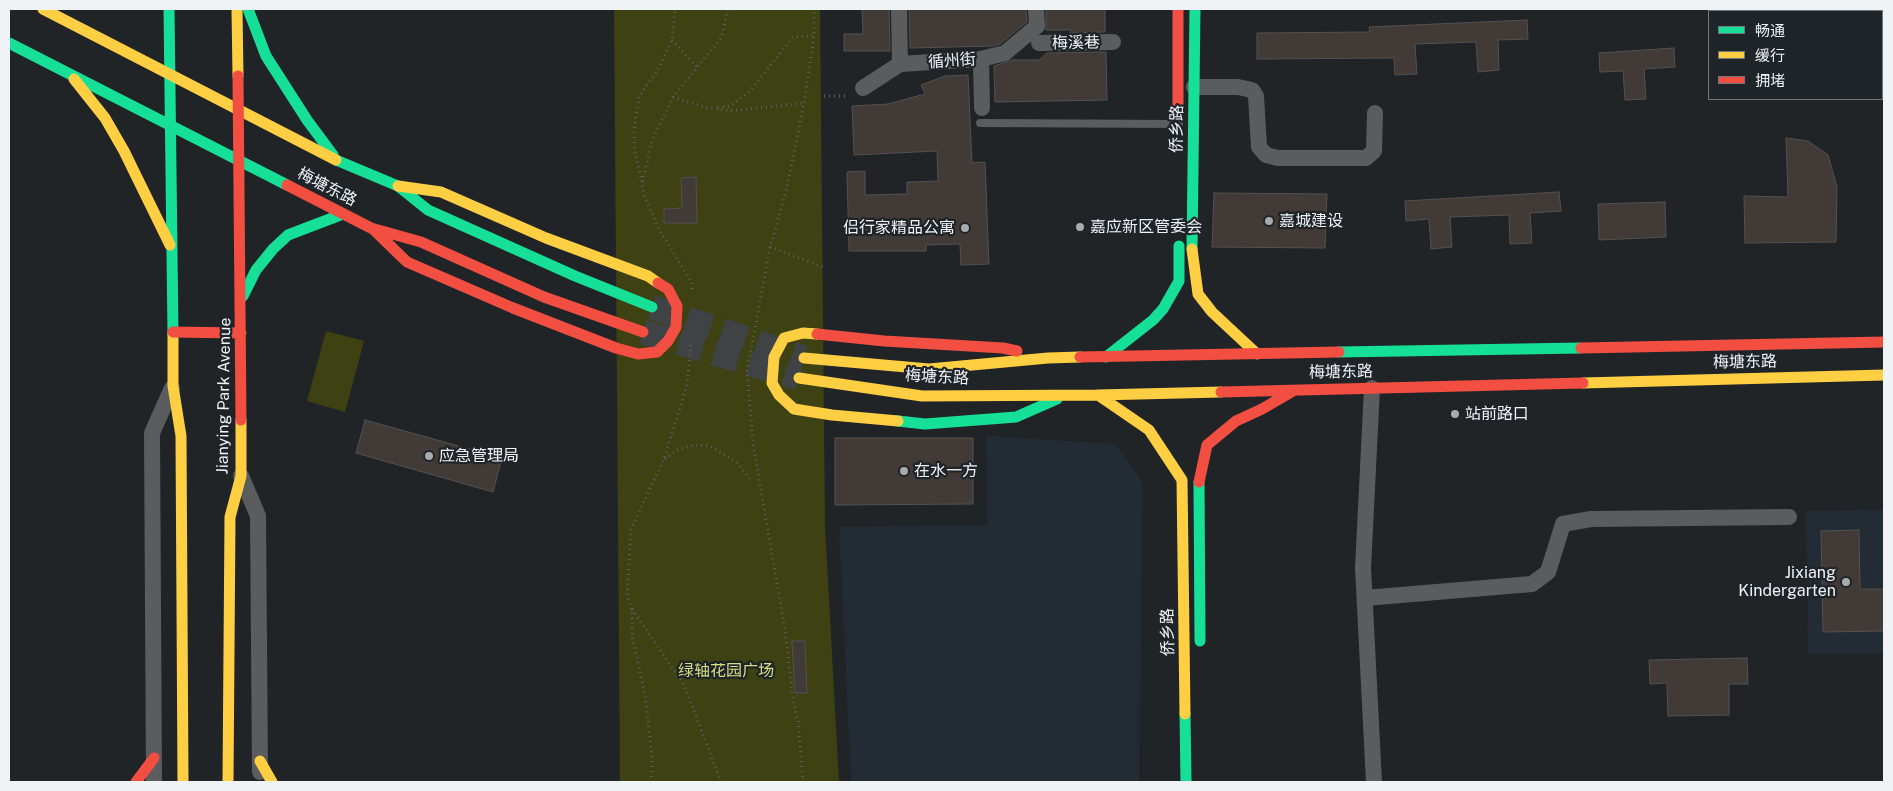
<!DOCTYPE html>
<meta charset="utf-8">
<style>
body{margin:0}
#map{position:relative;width:1893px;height:791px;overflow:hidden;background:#212427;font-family:"Public Sans","Noto Sans SC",sans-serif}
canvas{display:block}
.frame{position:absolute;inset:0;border:10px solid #eff3f6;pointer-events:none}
.legend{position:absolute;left:1708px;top:10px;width:175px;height:90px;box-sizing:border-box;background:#1f2429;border:1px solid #72777b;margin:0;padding:6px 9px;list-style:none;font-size:15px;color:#eff3f6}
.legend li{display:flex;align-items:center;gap:10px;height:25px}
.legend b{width:25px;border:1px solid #72777b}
</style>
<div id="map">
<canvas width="1893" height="791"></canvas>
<div class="frame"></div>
<ul class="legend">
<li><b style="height:6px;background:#16e098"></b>畅通</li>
<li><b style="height:6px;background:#ffcf43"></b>缓行</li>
<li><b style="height:6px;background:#f24e42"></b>拥堵</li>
</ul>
</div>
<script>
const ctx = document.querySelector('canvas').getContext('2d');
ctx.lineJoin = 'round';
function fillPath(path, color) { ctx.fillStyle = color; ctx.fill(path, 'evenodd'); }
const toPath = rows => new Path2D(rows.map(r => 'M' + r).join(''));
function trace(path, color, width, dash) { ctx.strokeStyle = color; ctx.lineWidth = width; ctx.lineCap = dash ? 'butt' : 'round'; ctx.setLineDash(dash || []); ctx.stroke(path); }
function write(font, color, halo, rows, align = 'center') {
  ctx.font = font + ' "Public Sans","Noto Sans SC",sans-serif'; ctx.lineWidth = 4.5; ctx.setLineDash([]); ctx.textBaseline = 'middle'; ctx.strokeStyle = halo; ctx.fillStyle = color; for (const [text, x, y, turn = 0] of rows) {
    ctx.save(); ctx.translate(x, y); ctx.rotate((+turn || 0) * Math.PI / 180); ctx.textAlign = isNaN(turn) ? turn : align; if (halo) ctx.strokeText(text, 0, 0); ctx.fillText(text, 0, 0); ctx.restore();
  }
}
const built = toPath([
 [986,436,1116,444,1143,483,1139,781,851,782,839,527,987,525],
 [1884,510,1884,654,1808,654,1806,511]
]);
const green = toPath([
 [614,9,820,9,825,526,839,782,620,782],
 [326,331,364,341,345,412,307,401]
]);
const building = toPath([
 [862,9,889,9,890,51,844,51,844,34,863,34,862,9],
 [909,9,1026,9,1027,22,1000,44,993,46,910,48,909,9],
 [1046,9,1105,9,1105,32,1069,33,1073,30,1046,30,1046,9],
 [1527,20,1528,39,1498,40,1499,70,1478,72,1476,42,1415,44,1417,74,1395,75,1394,58,1257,59,1257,33,1370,32,1369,27,1527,20],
 [1674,48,1675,67,1644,69,1646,99,1625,100,1623,71,1600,72,1599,53,1674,48],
 [1106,52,1107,100,995,102,994,66,1012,60,1039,60,1047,53,1106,52],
 [968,75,972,163,985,162,989,264,961,265,960,244,926,245,926,251,849,251,847,172,865,171,865,195,907,194,907,182,938,181,937,151,854,155,852,106,888,104,925,94,921,85,945,76,968,75],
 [1786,138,1808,141,1828,155,1837,187,1836,242,1745,243,1744,196,1788,197,1786,138],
 [696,177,697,223,664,223,664,209,682,208,681,178,696,177],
 [1559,192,1561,211,1530,213,1532,243,1510,244,1509,215,1450,217,1452,247,1431,249,1429,219,1406,221,1405,201,1559,192],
 [1214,193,1327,194,1325,248,1212,247,1214,193],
 [1665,202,1666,237,1599,240,1598,204,1665,202],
 [365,420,502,458,493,492,356,453,365,420],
 [835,438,973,438,973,504,835,505,835,438],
 [1859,530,1860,589,1884,589,1884,631,1823,632,1821,531,1859,530],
 [792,641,805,641,807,693,795,693,792,641],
 [1747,658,1748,684,1729,684,1729,715,1668,716,1667,683,1650,684,1649,660,1747,658]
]);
const primaryTunnel = toPath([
 [652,307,804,358],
 [643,332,799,378]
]);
const path = toPath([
 [672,40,697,67],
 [824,96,846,96],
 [673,97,705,107,730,111,804,103],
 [718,108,730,106,750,91,793,37,814,36],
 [642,182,635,153,634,130,639,96,656,73,672,40,675,9],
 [770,247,823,267],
 [692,289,692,283,660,231,644,195,642,183,653,138,673,97,721,38,728,9],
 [665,459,677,450,693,445,710,446,737,463,750,479],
 [632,609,684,685,721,782],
 [651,782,652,757,645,695,632,636,632,609,627,596,631,529,664,459,687,385,691,343],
 [803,782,798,721,793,700,785,630,753,443,747,371,770,247,786,192,804,103,814,36,814,9]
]);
const lane = toPath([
 [980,123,1179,124]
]);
const street = toPath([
 [899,9,900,64],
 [1039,43,1113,42],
 [981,59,982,108],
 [1194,87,1238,87,1252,90,1256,96,1259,147,1266,155,1278,158,1366,158,1374,151,1375,113],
 [863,88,900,64,981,59,1005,53,1037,26,1036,9],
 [1372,388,1363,568,1374,782],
 [241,476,258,516,260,772],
 [1365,598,1532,584,1548,572,1563,524,1591,519,1789,517],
 [154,782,152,433,172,388]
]);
const fast = toPath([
 [169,9,173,334],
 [248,9,266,56,307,120,333,155],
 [9,43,287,185],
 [336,160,398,186,428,210,575,276,652,307],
 [1192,249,1195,9],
 [243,296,256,270,273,249,288,235,343,214],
 [1339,352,1581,348],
 [1106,357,1153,320,1163,309,1179,281,1179,246],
 [898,421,925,424,1016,417,1057,399],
 [1199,482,1200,641],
 [1185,714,1186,782]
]);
const slow = toPath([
 [43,9,336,160],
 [237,9,238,76],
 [74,79,105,118,124,151,170,245],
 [398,186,441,192,546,238,648,276,658,283],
 [1192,249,1198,294,1212,312,1257,354],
 [173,334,173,386,181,436,183,782],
 [817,334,803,333,784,338,774,357,772,383,779,395,794,409,832,415,898,421],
 [804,358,929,369,1048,358,1080,357],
 [799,378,922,396,1098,395,1221,392],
 [1583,383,1884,375],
 [1098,395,1149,430,1182,480],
 [1182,480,1185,714],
 [260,761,272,782],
 [228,782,230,517,241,476,241,420]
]);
const jam = toPath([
 [1178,9,1178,115],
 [238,76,241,420],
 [287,185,371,228,421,242,544,297,643,332],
 [373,229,407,262,513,308,616,348,638,354,657,352,668,341,676,327,677,306,668,289,658,283],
 [173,332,241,333],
 [817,334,884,341,1003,348,1017,351],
 [1581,348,1884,342],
 [1080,357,1339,352],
 [1221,392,1583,383],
 [1199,482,1207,445,1236,421,1262,409,1293,391],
 [136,782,154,758]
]);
const markers = [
 [1269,221,5,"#a7abae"],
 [1080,227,5,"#a7abae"],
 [965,228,5,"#a7abae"],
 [1455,414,5,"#a7abae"],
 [429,456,5,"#a7abae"],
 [904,471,5,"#a7abae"],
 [1846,582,5,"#a7abae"]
];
const streetNames = [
 ["梅溪巷",1076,43,-1],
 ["循州街",952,61,-4],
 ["侨乡路",1177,129,-89],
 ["梅塘东路",327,187,27],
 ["梅塘东路",1745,362,-1],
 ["梅塘东路",1341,372,-1],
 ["梅塘东路",937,377,3],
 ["Jianying Park Avenue",224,396,-89],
 ["侨乡路",1168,632,-91]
];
const poiNames = [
 ["嘉城建设",1279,221],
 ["嘉应新区管委会",1090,227],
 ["侣行家精品公寓",955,228,"right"],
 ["站前路口",1465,414],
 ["应急管理局",439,456],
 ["在水一方",914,471],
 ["Jixiang",1836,573,"right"],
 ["Kindergarten",1836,591,"right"]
];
const parkNames = [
 ["绿轴花园广场",726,671]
];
fillPath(built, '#232b34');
fillPath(green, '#3e4111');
fillPath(building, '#423a36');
trace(building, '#525252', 1);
trace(primaryTunnel, '#404346', 25, [25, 12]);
trace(path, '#5e6062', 3, [1, 4]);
trace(lane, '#5a5c5e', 8);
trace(street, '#5a5c5e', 16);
trace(fast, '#16e098', 11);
trace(slow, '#ffcf43', 11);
trace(jam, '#f24e42', 11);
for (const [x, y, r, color] of markers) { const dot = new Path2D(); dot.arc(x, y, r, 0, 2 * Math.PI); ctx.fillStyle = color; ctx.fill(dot); trace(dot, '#1f2429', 2); }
write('16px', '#eff3f6', '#1f2429', streetNames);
write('16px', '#eff3f6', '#1f2429', poiNames, 'left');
write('16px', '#d5dd80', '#1f2429', parkNames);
</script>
